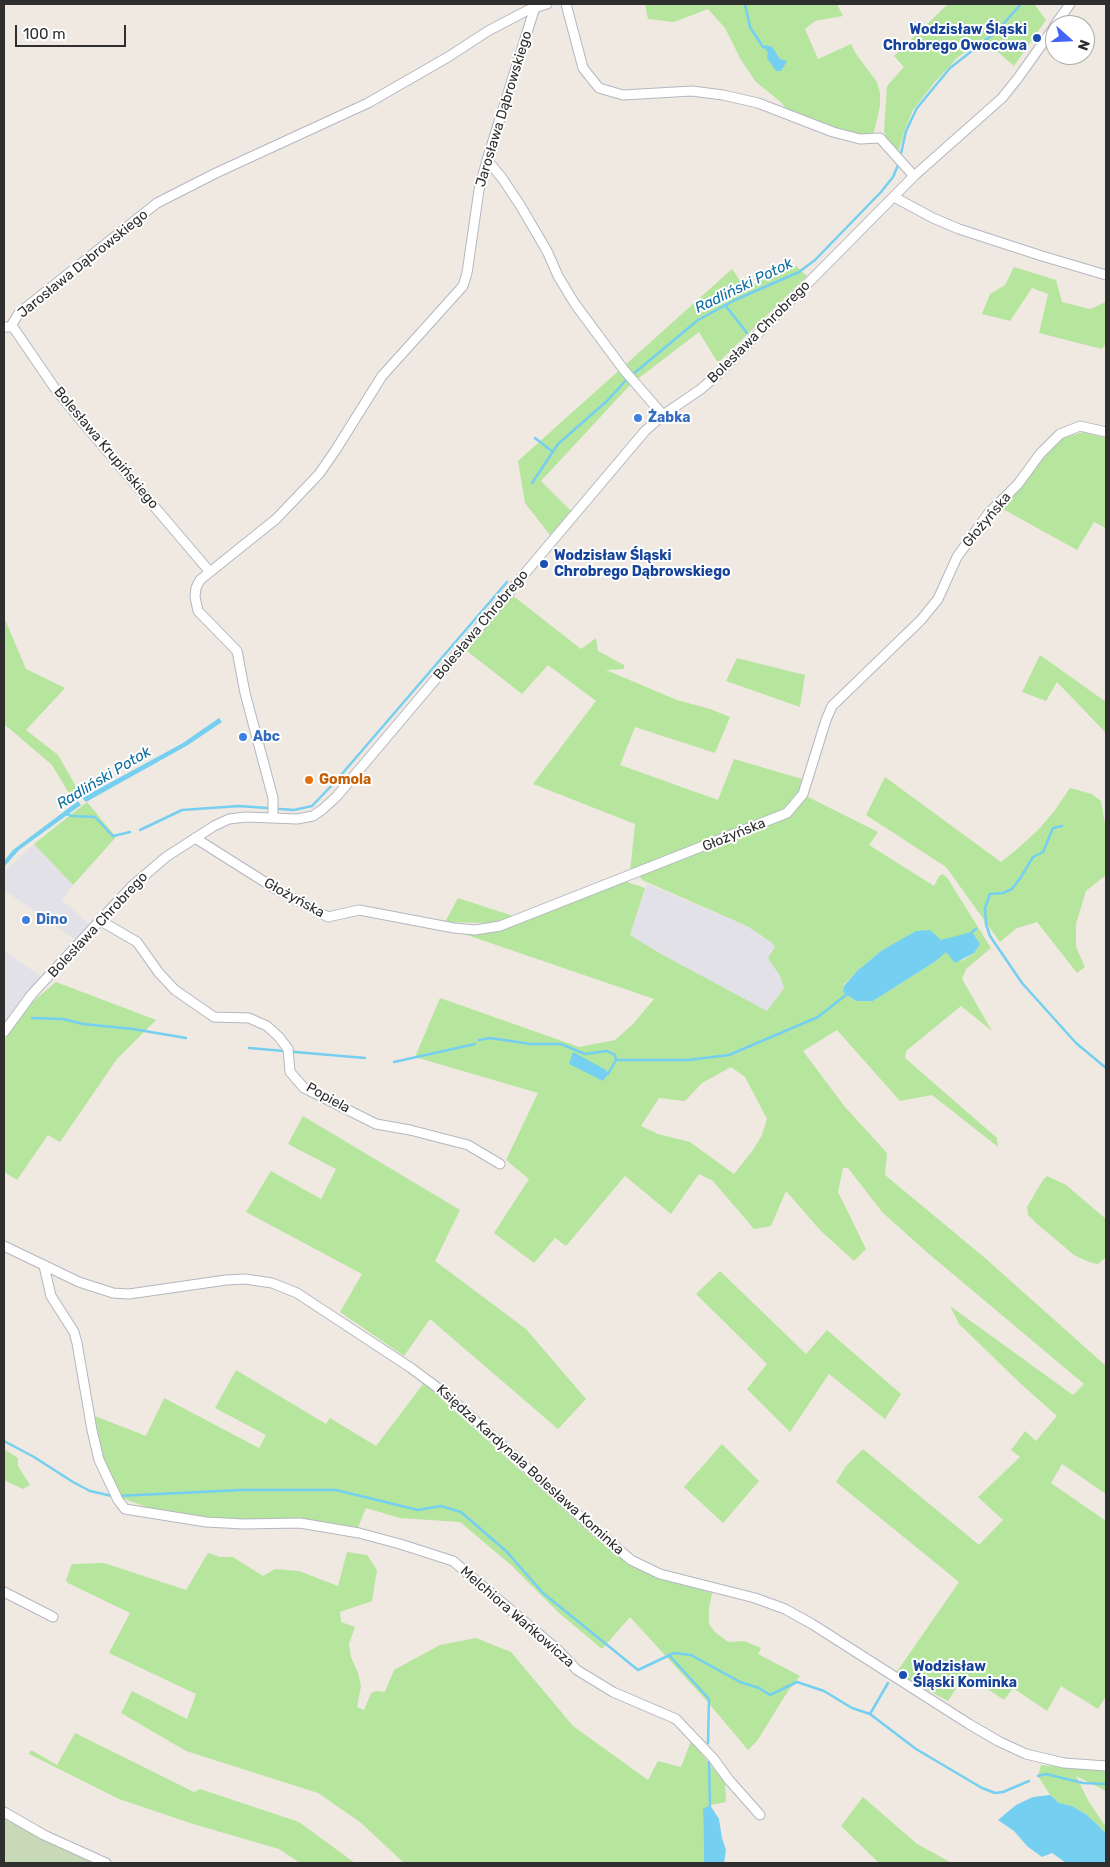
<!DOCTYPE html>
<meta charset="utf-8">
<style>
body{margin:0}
#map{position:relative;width:1110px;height:1867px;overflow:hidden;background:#efe9e1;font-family:Rubik,sans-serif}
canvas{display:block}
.frame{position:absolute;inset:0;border:5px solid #2e2e2e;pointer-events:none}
.north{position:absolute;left:1045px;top:15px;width:50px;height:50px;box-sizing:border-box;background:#fff;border:1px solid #ababab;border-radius:50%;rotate:110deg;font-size:14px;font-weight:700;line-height:20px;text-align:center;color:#2e2e2e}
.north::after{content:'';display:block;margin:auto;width:18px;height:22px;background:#4264fb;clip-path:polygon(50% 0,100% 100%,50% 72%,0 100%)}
.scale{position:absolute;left:15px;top:25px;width:111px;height:22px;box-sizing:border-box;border:2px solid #2e2e2e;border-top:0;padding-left:6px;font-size:15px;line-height:18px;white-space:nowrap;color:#2e2e2e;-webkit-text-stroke:4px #fff;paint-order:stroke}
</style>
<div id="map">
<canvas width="1110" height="1867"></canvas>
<div class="frame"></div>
<div class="north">N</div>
<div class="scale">100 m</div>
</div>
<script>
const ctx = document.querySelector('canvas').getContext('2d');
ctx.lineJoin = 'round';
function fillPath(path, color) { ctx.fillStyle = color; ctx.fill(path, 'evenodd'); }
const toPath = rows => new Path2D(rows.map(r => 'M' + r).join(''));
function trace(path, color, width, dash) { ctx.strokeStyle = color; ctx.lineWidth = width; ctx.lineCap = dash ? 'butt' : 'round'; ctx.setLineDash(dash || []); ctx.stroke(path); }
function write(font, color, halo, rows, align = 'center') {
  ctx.font = font + ' Rubik,sans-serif'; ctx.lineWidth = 4; ctx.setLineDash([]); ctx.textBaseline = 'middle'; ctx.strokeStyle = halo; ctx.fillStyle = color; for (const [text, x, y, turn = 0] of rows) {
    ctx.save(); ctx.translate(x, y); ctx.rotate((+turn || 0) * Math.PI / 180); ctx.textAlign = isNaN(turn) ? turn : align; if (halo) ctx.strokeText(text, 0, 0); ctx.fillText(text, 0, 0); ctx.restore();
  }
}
const industrial = toPath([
 [34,844,73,885,62,900,90,925,76,940,4,890,4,872],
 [647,884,747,926,771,942,776,947,769,958,780,976,784,988,766,1012,661,954,630,935],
 [4,951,42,977,21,999,4,1025]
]);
const green = toPath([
 [645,4,837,4,843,16,815,21,805,29,818,59,851,44,856,54,877,82,880,93,880,106,873,136,857,135,814,122,785,108,782,103,756,82,741,60,725,28,708,9,674,22,648,19],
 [948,4,1036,4,1035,5,1046,20,1014,66,983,39,958,57,934,83,913,110,905,129,898,153,887,141,884,131,887,86,904,67,894,56],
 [796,266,807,276,718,363,699,332,631,384,541,481,571,511,550,535,525,503,518,461,732,269,745,288],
 [1014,267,1056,280,1062,302,1090,309,1106,302,1106,343,1102,349,1039,333,1048,294,1032,288,1010,321,982,314,990,294,1005,285],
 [1083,432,1106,438,1106,528,1094,522,1077,550,1001,508,1060,439],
 [512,595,581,649,596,638,598,651,624,665,624,669,606,670,677,700,710,709,730,717,715,753,635,727,620,765,718,800,734,759,802,779,803,785,797,797,776,814,630,872,635,824,533,784,596,701,548,665,522,694,467,651],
 [4,617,26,669,65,688,26,730,58,755,81,795,73,800,52,765,4,724],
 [1040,655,1106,702,1106,733,1057,682,1046,701,1022,692],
 [737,658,805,675,800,707,726,681],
 [885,777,1001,862,1016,850,1039,829,1055,810,1070,788,1092,794,1101,801,1106,829,1106,875,1086,891,1076,924,1076,947,1085,967,1077,973,1037,922,1017,928,1000,942,946,867,866,815],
 [806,796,878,832,869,845,934,886,939,876,943,874,948,879,991,948,966,969,962,979,992,1031,961,1006,906,1051,905,1058,997,1138,998,1147,932,1095,900,1101,837,1030,803,1051,845,1107,887,1153,885,1175,985,1258,1106,1366,1106,1494,1062,1464,1051,1483,1106,1521,1106,1696,1098,1709,1061,1686,1047,1711,1013,1688,1004,1700,965,1674,948,1701,896,1673,959,1582,836,1482,846,1466,863,1449,979,1545,1003,1520,978,1497,1020,1457,1011,1450,1025,1431,1036,1441,1057,1416,1020,1383,959,1324,950,1306,1073,1395,1084,1384,929,1254,883,1213,848,1168,843,1168,838,1192,866,1249,854,1261,820,1230,786,1191,771,1226,754,1229,713,1181,699,1174,671,1214,625,1176,566,1246,555,1238,534,1263,494,1233,529,1179,506,1160,538,1093,415,1057,440,998,579,1047,615,1040,633,1024,654,999,467,935,506,928,624,881,645,888,630,935,661,954,767,1011,784,988,780,976,768,958,775,947,771,942,747,926,642,880,639,875,791,816],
 [941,940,980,944,974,953,962,961,946,951,936,961,873,1001,856,1001,843,992,844,985,857,971,881,951],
 [731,1067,745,1077,767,1119,762,1135,753,1150,734,1174,690,1142,658,1134,641,1126,659,1098,685,1101,702,1083],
 [87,802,116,837,73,885,34,844],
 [458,898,513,916,490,923,445,922],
 [56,982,156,1020,117,1059,60,1142,48,1135,17,1180,4,1172,4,1041,30,1004],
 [303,1116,460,1210,435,1261,526,1329,586,1399,558,1429,430,1319,404,1356,340,1312,362,1274,246,1212,271,1171,321,1199,336,1169,288,1144],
 [1047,1176,1066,1185,1106,1219,1106,1257,1098,1264,1089,1262,1074,1255,1036,1223,1028,1215,1027,1207,1043,1180],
 [720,1271,806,1354,827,1330,901,1394,885,1419,829,1374,790,1432,747,1389,767,1364,696,1294],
 [236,1370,326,1424,330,1418,376,1446,424,1383,591,1534,635,1568,678,1583,712,1593,709,1608,709,1624,715,1632,728,1642,744,1641,761,1648,758,1654,800,1676,788,1691,757,1741,748,1750,706,1700,630,1617,602,1649,559,1613,511,1565,460,1522,400,1518,366,1508,357,1530,322,1531,285,1525,183,1521,125,1499,121,1500,98,1447,100,1446,95,1416,146,1436,164,1398,259,1448,266,1435,215,1408],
 [722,1444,759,1481,723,1523,684,1487],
 [4,1449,18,1458,18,1466,30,1485,23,1489,4,1480],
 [347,1552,367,1555,377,1570,372,1601,340,1612,341,1622,355,1627,349,1644,351,1657,358,1673,361,1686,357,1707,364,1710,371,1693,376,1691,385,1692,394,1670,440,1645,476,1638,511,1652,573,1726,648,1780,658,1761,681,1767,691,1741,725,1783,726,1802,710,1805,703,1810,704,1863,404,1863,360,1822,318,1793,186,1751,121,1713,132,1691,187,1719,196,1694,109,1653,130,1613,68,1583,66,1580,72,1564,104,1563,186,1590,208,1553,220,1557,233,1557,263,1576,275,1569,299,1571,338,1586],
 [75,1733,194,1792,200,1789,299,1822,355,1863,300,1863,279,1849,193,1824,119,1799,29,1754,31,1750,57,1765],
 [1041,1765,1106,1771,1106,1791,1076,1776,1089,1802,1106,1827,1106,1833,1087,1815,1072,1806,1059,1803,1050,1795,1038,1776],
 [863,1797,917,1844,952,1863,879,1863,841,1826]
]);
const cemetery = toPath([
 [4,1816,74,1854,96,1863,4,1863]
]);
const water = toPath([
 [766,45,772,47,780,59,787,61,781,71,776,71,767,58,768,52,763,47],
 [219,718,222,722,188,745,86,802,82,798,183,743],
 [78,801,81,805,19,850,4,867,4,861,13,850],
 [930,930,941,940,972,932,980,944,974,953,955,963,946,952,936,961,873,1001,856,1001,843,992,844,986,857,971,881,951,916,931],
 [573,1052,606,1070,608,1074,603,1081,569,1064],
 [1050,1795,1059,1803,1072,1806,1087,1815,1106,1833,1106,1861,1102,1863,1066,1863,1052,1853,1042,1857,1027,1846,1014,1831,998,1820,1016,1805,1033,1797],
 [710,1805,719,1819,722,1838,726,1850,724,1863,704,1863,703,1809]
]);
const stream = toPath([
 [745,4,750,27,763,47],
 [900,158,906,131,917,108,950,68,996,32,1021,4],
 [725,305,747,333],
 [632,375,698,320,735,300,799,272,815,260,881,192,893,177,899,163],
 [535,438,553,452],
 [532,483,558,444,607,401,628,378],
 [66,814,72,816,95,817,113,836,130,832],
 [1062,826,1053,828,1043,852,1033,857,1021,877,1012,889,1003,893,990,894,985,908,986,924,990,936,1022,983,1076,1043,1106,1068],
 [140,830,182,810,239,806,294,810,312,806,335,782,507,582],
 [972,932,976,929],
 [32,1018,63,1019,83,1024,133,1029,186,1038],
 [479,1040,490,1038,531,1044,561,1044,585,1054,607,1051,615,1055,616,1060,688,1060,729,1055,818,1017,847,994],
 [249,1048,365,1058],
 [394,1062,475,1044],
 [608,1074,616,1060],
 [4,1441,34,1457,73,1482,90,1491,112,1496],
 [118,1496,241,1490,336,1490,418,1510,441,1506,461,1512,506,1551,543,1593,638,1670,674,1653,691,1655,740,1682,759,1688,770,1695,797,1682,824,1691,852,1708,870,1714,916,1749,982,1788,995,1793,1003,1792,1029,1781],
 [669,1655,709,1699,708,1743],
 [870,1714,888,1683],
 [709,1761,710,1805],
 [1038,1776,1046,1774,1083,1783,1106,1784]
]);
const minor = toPath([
 [566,4,583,68,599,88,623,95,692,91,723,95,758,103,833,132,860,139,880,138,914,176],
 [1055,25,1070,4],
 [487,160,502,178,520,205,547,251,558,276,575,304,624,370,663,415],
 [894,197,933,218,959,229,1042,256,1106,275],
 [11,326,19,313,157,203,216,173,368,103,448,57,488,31,528,10,547,4],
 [4,327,13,327,54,387,79,418,210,572],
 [273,818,273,798,245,693,237,651,198,611,195,597,196,588,200,580,210,572,276,519,319,474,335,451,382,376,463,286,467,273,479,190,487,160,535,7],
 [195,838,276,889,328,917,359,910,454,928,475,930,500,926,787,813,803,794,826,720,832,706,921,620,938,599,957,557,988,514,1018,484,1040,454,1060,434,1080,426,1106,432],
 [101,921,137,942,159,973,175,990,214,1017,249,1018,267,1026,279,1037,288,1049,290,1072,304,1088,376,1124,410,1130,468,1145,500,1164],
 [4,1032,32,994,131,887,166,857,214,826,229,819,246,817,297,819,313,816,323,809,337,796,645,431,663,415,701,389,717,375,914,176,1002,98,1018,78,1055,26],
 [4,1246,79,1282,113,1293,129,1294,226,1280,245,1279,272,1283,297,1293,411,1368,446,1394,586,1522,631,1560,660,1574,755,1598,785,1609,812,1624,969,1724,998,1741,1026,1754,1064,1763,1106,1766],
 [44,1266,51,1296,74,1332,77,1343,92,1430,99,1460,118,1500,125,1509,206,1522,244,1524,300,1523,359,1533,400,1544,453,1561,559,1651,577,1670,613,1692,676,1719,713,1758,729,1780,760,1815],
 [4,1592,53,1617],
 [4,1812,44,1835,106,1863]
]);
const markers = [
 [1037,38,5,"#1a4fb4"],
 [638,418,5,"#3f7fe0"],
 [544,564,5,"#1a4fb4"],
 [243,737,5,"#3f7fe0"],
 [309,780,5,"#e8710a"],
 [26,920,5,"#3f7fe0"],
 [903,1675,5,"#1a4fb4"]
];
const transitNames = [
 ["Wodzisław Śląski",1027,30,"right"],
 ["Chrobrego Owocowa",1027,46,"right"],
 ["Wodzisław Śląski",554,556],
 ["Chrobrego Dąbrowskiego",554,572],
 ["Wodzisław",913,1667],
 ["Śląski Kominka",913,1683]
];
const streetNames = [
 ["Jarosława Dąbrowskiego",504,109,-73],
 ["Jarosława Dąbrowskiego",83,264,-39],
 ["Bolesława Chrobrego",759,332,-45],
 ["Bolesława Krupińskiego",106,448,50],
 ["Głożyńska",987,520,-50],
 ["Bolesława Chrobrego",481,625,-50],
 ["Głożyńska",734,835,-22],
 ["Głożyńska",294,898,29],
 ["Bolesława Chrobrego",98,925,-47],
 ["Popiela",328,1098,29],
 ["Księdza Kardynała Bolesława Kominka",530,1470,42],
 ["Melchiora Wańkowicza",517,1617,41]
];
const shopNames = [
 ["Żabka",648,418],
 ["Abc",253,737],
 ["Dino",36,920]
];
const foodNames = [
 ["Gomola",319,780]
];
const waterNames = [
 ["Radliński Potok",744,286,-26],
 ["Radliński Potok",104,778,-31]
];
fillPath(industrial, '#e3e1e8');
fillPath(green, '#b6e59e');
fillPath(cemetery, '#c8d9b8');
fillPath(water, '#75cff0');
trace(stream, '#75cff0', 2.5);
trace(minor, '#b4b7c1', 11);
trace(minor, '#fff', 9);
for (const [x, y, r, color] of markers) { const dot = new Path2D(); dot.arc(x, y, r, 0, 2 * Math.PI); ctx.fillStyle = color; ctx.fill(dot); trace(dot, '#fff', 2); }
write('bold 14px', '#164399', '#fff', transitNames, 'left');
write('14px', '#2e2e2e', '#fff', streetNames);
write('bold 14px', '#366cbe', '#fff', shopNames, 'left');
write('bold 14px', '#c56008', '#fff', foodNames, 'left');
write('italic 15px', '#0d6fa3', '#fff', waterNames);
</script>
